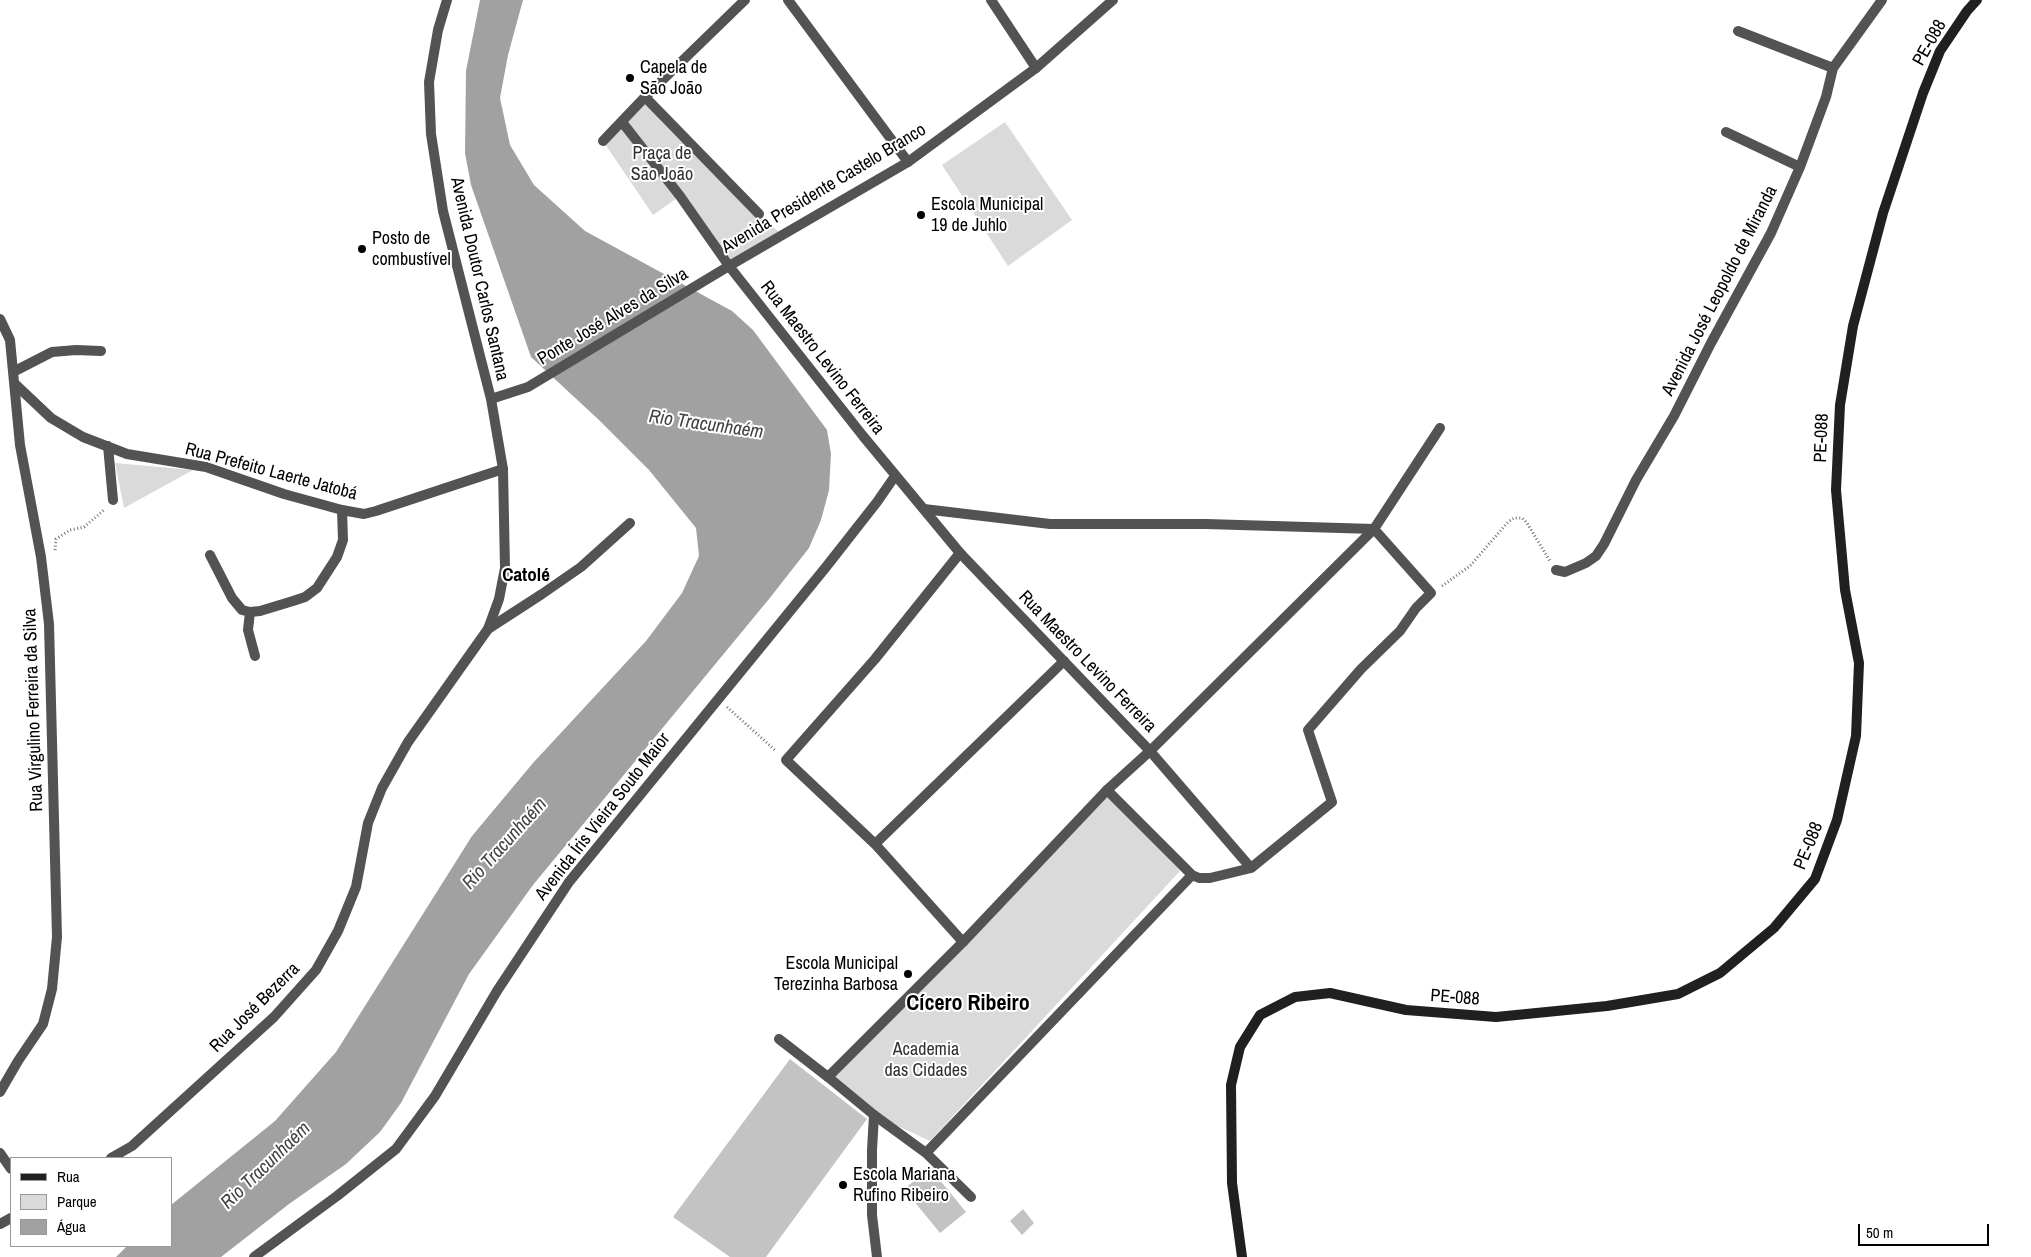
<!DOCTYPE html>
<meta charset="utf-8">
<style>
body{margin:0}
#map{position:relative;width:2031px;height:1257px;overflow:hidden;background:#fff;font-family:"Archivo Narrow",sans-serif}
canvas{display:block}
.legend{position:absolute;left:10px;top:1157px;width:162px;height:90px;box-sizing:border-box;background:#fff;border:1px solid #999;margin:0;padding:6px 9px;list-style:none;font-size:15px;color:#000}
.legend li{display:flex;align-items:center;gap:10px;height:25px}
.legend b{width:25px;border:1px solid #999}
.scale{position:absolute;left:1858px;top:1224px;width:131px;height:22px;box-sizing:border-box;border:2px solid #000;border-top:0;padding-left:6px;font-size:15px;line-height:18px;white-space:nowrap;color:#000;-webkit-text-stroke:4px #fff;paint-order:stroke}
</style>
<div id="map">
<canvas width="2031" height="1257"></canvas>
<ul class="legend">
<li><b style="height:6px;background:#202020"></b>Rua</li>
<li><b style="height:14px;background:#dadada"></b>Parque</li>
<li><b style="height:14px;background:#a1a1a1"></b>Água</li>
</ul>
<div class="scale">50 m</div>
</div>
<script>
const ctx = document.querySelector('canvas').getContext('2d');
ctx.lineJoin = 'round';
function fillPath(path, color) { ctx.fillStyle = color; ctx.fill(path, 'evenodd'); }
const toPath = rows => new Path2D(rows.map(r => 'M' + r).join(''));
function trace(path, color, width, dash) { ctx.strokeStyle = color; ctx.lineWidth = width; ctx.lineCap = dash ? 'butt' : 'round'; ctx.setLineDash(dash || []); ctx.stroke(path); }
function write(font, color, halo, rows, align = 'center') {
  ctx.font = font + ' "Archivo Narrow",sans-serif'; ctx.lineWidth = 4; ctx.setLineDash([]); ctx.textBaseline = 'middle'; ctx.strokeStyle = halo; ctx.fillStyle = color; for (const [text, x, y, turn = 0] of rows) {
    ctx.save(); ctx.translate(x, y); ctx.rotate((+turn || 0) * Math.PI / 180); ctx.textAlign = isNaN(turn) ? turn : align; if (halo) ctx.strokeText(text, 0, 0); ctx.fillText(text, 0, 0); ctx.restore();
  }
}
const green = toPath([
 [645,97,759,214,780,233,727,264,680,196,653,215,603,141],
 [1005,122,1072,220,1008,266,942,165],
 [115,463,193,470,124,508],
 [1107,790,1180,871,930,1141,874,1115,828,1077]
]);
const water = toPath([
 [480,0,523,0,508,55,500,98,510,145,534,185,585,231,732,311,753,330,827,430,831,454,829,490,821,520,809,548,769,599,533,885,469,974,401,1103,380,1132,346,1164,289,1204,221,1257,116,1257,127,1246,171,1246,171,1205,275,1121,336,1052,472,836,533,763,646,641,682,593,699,556,696,528,649,470,599,420,531,357,471,185,465,153,466,71]
]);
const building = toPath([
 [790,1059,867,1119,766,1257,730,1257,673,1217],
 [930,1168,966,1212,940,1233,904,1189],
 [1023,1209,1034,1223,1022,1235,1010,1221]
]);
const path = toPath([
 [55,550,56,539,70,530,84,527,104,510],
 [1442,586,1470,566,1508,522,1514,518,1522,518,1527,523,1550,561],
 [727,707,776,751]
]);
const minor = toPath([
 [788,0,908,162],
 [991,0,1036,68],
 [1738,31,1833,68],
 [645,97,759,214],
 [622,122,680,196,729,266],
 [1726,132,1800,167],
 [603,141,645,97,745,0],
 [0,319,10,340,20,445,41,557,49,624,57,937,52,989,43,1024,18,1061,0,1092],
 [13,372,52,352,76,350,101,351],
 [15,384,51,418,83,437,127,454,206,467,284,494,342,510,364,514,376,511,503,469],
 [108,446,113,500],
 [924,509,1050,524,1206,524,1374,529,1431,593,1416,608,1400,631,1361,669,1308,730,1332,802,1251,868,1210,878,1199,878,1192,875,1107,790],
 [960,553,875,659,786,760,875,844,963,942],
 [210,555,232,598,242,610,250,612,260,611,293,601,305,597,317,588,337,557,343,540,342,510],
 [1556,570,1565,572,1586,563,1596,556,1604,544,1636,480,1674,416,1711,343,1771,233,1800,167,1826,97,1833,68,1882,0],
 [250,612,248,630,255,656],
 [488,629,542,594,581,567,630,523],
 [875,844,1064,661],
 [1251,868,1150,751,1374,529,1440,428],
 [779,1039,828,1077],
 [874,1115,926,1153,971,1197],
 [0,1153,11,1169],
 [926,1153,1192,875]
]);
const tertiary = toPath([
 [729,266,863,436,960,553,1150,751,1107,790,963,942,828,1077,874,1115,872,1150,872,1215,877,1257],
 [491,399,528,387,729,266,908,162,1036,68,1113,0],
 [111,1158,132,1146,274,1017,316,970,338,931,356,887,368,823,382,788,408,742,488,629,499,599,505,568,503,469,491,399,443,211,431,134,429,82,438,30,447,0],
 [0,1224,11,1218],
 [254,1257,337,1196,396,1149,435,1096,497,991,569,882,826,567,877,502,895,476]
]);
const secondary = toPath([
 [1242,1257,1232,1183,1231,1085,1240,1047,1260,1015,1295,997,1330,993,1406,1010,1496,1017,1607,1006,1678,994,1720,973,1774,928,1815,879,1837,820,1856,736,1859,663,1845,590,1836,490,1840,405,1853,326,1883,213,1923,93,1940,51,1967,11,1977,0]
]);
const markers = [
 [630,78,5,"#000"],
 [921,215,5,"#000"],
 [362,249,5,"#000"],
 [908,974,5,"#000"],
 [843,1185,5,"#000"]
];
const streetNames = [
 ["PE-088",1930,43,-61],
 ["Avenida Presidente Castelo Branco",824,189,-31],
 ["Avenida Doutor Carlos Santana",479,279,77],
 ["Avenida José Leopoldo de Miranda",1720,291,-63],
 ["Ponte José Alves da Silva",613,317,-31],
 ["Rua Maestro Levino Ferreira",822,358,52],
 ["PE-088",1822,438,-88],
 ["Rua Prefeito Laerte Jatobá",271,472,15],
 ["Rua Maestro Levino Ferreira",1087,662,46],
 ["Rua Virgulino Ferreira da Silva",34,710,-92],
 ["Avenida Íris Vieira Souto Maior",603,817,-52],
 ["PE-088",1809,846,-68],
 ["PE-088",1455,998,4],
 ["Rua José Bezerra",255,1008,-45]
];
const poiNames = [
 ["Capela de",640,68],
 ["São João",640,89],
 ["Escola Municipal",931,205],
 ["19 de Juhlo",931,226],
 ["Posto de",372,239],
 ["combustível",372,260],
 ["Escola Municipal",898,964,"right"],
 ["Terezinha Barbosa",898,985,"right"],
 ["Escola Mariana",853,1175],
 ["Rufino Ribeiro",853,1196]
];
const parkNames = [
 ["Praça de",662,154],
 ["São João",662,175],
 ["Academia",926,1050],
 ["das Cidades",926,1071]
];
const waterNames = [
 ["Rio Tracunhaém",706,425,8],
 ["Rio Tracunhaém",505,844,-48],
 ["Rio Tracunhaém",266,1166,-44]
];
const neighbourhoodNames = [
 ["Catolé",526,576]
];
const districtNames = [
 ["Cícero Ribeiro",968,1004]
];
fillPath(green, '#dadada');
fillPath(water, '#a1a1a1');
fillPath(building, '#c3c3c3');
trace(path, '#757575', 3, [1, 2.5]);
trace(minor, '#535353', 10);
trace(tertiary, '#535353', 10);
trace(secondary, '#202020', 10);
for (const [x, y, r, color] of markers) { const dot = new Path2D(); dot.arc(x, y, r, 0, 2 * Math.PI); ctx.fillStyle = color; ctx.fill(dot); trace(dot, '#fff', 2); }
write('18px', '#000', '#fff', streetNames);
write('18px', '#000', '#fff', poiNames, 'left');
write('18px', '#313131', '#fff', parkNames);
write('italic 19px', '#424242', '#fff', waterNames);
write('bold 19px', '#000', '#fff', neighbourhoodNames);
write('bold 22px', '#000', '#fff', districtNames);
</script>
